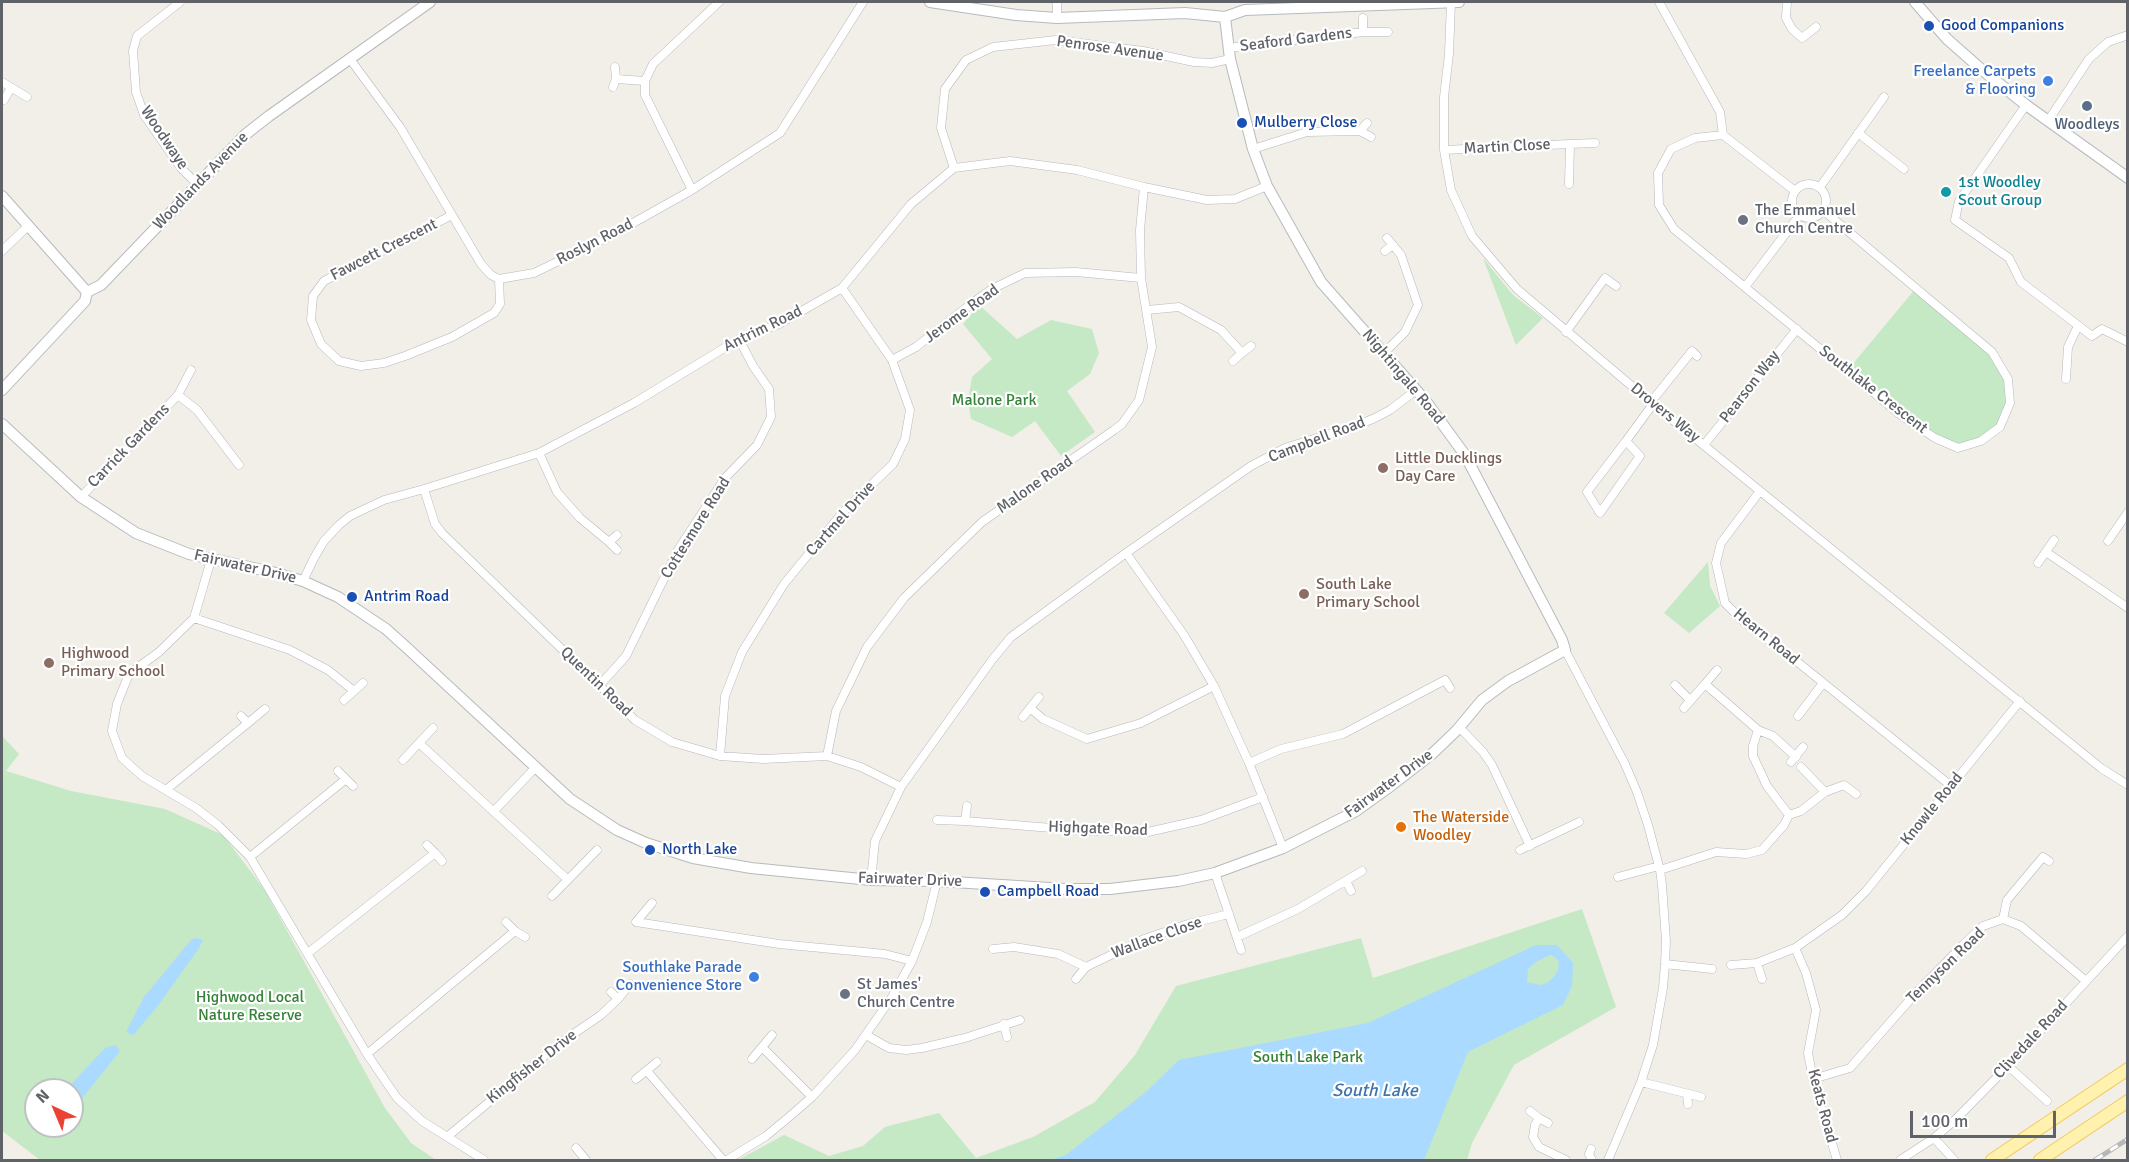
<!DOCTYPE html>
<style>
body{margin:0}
#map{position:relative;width:2129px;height:1162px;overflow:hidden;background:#f1efe8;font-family:Signika,sans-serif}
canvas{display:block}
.frame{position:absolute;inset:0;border:3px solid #5f6368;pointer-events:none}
.north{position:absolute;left:24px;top:1078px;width:60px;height:60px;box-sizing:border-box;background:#fff;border:2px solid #bfc1c3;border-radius:50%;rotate:316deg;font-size:16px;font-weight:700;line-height:24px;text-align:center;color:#5f6368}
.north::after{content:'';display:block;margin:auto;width:21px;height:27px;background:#ea4335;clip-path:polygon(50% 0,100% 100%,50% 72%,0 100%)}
.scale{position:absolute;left:1910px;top:1111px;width:146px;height:27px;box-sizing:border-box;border:3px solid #5f6368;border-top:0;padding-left:8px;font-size:18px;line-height:21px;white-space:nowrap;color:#5f6368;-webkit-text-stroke:4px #fff;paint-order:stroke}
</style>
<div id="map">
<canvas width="2129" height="1162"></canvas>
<div class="frame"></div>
<div class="north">N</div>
<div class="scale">100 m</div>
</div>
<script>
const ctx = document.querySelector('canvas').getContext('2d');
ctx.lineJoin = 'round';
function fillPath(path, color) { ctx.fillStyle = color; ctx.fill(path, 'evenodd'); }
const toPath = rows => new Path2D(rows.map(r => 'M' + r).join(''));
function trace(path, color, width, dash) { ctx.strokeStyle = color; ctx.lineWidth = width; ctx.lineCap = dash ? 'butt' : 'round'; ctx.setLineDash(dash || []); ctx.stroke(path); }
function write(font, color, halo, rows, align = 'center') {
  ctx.font = font + ' Signika,sans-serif'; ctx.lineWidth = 4.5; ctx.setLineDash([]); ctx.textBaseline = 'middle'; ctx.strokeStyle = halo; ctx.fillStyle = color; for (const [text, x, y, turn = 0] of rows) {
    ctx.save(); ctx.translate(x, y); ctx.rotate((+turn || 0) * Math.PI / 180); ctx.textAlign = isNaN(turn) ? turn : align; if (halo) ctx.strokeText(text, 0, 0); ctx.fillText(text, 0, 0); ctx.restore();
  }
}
const green = toPath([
 [1483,258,1513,295,1543,318,1516,345],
 [1916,288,1992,352,2008,379,2010,403,2000,427,1981,441,1958,448,1935,438,1847,371],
 [979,305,1017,339,1051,320,1092,329,1099,353,1090,374,1067,391,1095,432,1061,456,1035,421,1012,437,971,419,968,401,972,377,992,359,963,324],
 [1708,562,1710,586,1720,606,1689,633,1664,613],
 [2,736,19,754,6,771,71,791,165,809,223,835,264,889,385,1108,411,1143,436,1160,40,1160,2,1131],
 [36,1090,72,1090,72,1126,36,1126],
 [1582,909,1616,1007,1514,1065,1472,1143,1467,1160,738,1160,784,1135,829,1156,863,1146,885,1127,939,1113,976,1158,1033,1137,1095,1102,1135,1055,1176,986,1361,938,1373,978]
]);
const water = toPath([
 [197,938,203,940,199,948,157,1007,133,1035,126,1032,144,997,192,939],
 [1536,945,1557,945,1573,963,1572,986,1563,1005,1468,1052,1424,1160,1051,1160,1066,1155,1146,1092,1179,1060,1368,1023],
 [1550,955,1555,957,1559,962,1558,970,1554,977,1547,983,1540,985,1527,982,1528,969,1536,962],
 [115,1045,120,1051,72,1111,72,1090,66,1090,105,1048]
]);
const street = toPath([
 [180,2,137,36,133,51,136,92,144,115,181,168,197,184],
 [1057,2,1057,18],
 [1451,2,1449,54,1444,97,1444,150,1451,190,1472,236,1517,289,1653,404,2101,768,2128,785],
 [1659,2,1720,112,1723,135,1795,191],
 [1787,2,1786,18,1792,29,1802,38,1816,27],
 [1363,18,1363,32],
 [1228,48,1363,32,1388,32],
 [350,59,400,127,481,264,491,275,499,279,534,273,608,237,692,190,780,133,863,2],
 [615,67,616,79,645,81],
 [2,82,27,97],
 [613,87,616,79],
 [4,100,11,88],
 [2026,105,1959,201,1955,220,2009,258,2021,282,2092,336,2102,329,2128,342],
 [2048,121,2089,59,2108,42,2128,35],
 [1360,131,1367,123],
 [1858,133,1904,169],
 [1723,135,1695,138,1671,149,1658,173,1659,205,1674,229,1902,416,1935,438,1958,448,1981,441,2000,427,2010,403,2008,379,1992,352,1824,211],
 [1570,144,1595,143],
 [1253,149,1307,132,1360,131,1371,137],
 [1444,150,1570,144,1569,184],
 [954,168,941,128,945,89,966,60,993,47,1056,40,1143,51,1194,62,1212,63,1230,59],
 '1792 201a17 17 0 1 1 34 0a17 17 0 1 1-34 0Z',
 [1820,187,1884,97],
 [692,190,645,95,645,81,653,64,719,2],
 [452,215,324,281,313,296,311,320,321,344,339,361,361,366,384,363,405,356,452,337,494,313,500,304,499,279],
 [2,251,28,226],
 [1385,251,1393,245],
 [1745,287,1799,216],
 [1147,310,1179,307,1221,330,1242,353,1233,361],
 [1566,332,1605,278,1616,286],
 [1242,353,1251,346],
 [1384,353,1405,332,1418,305,1401,255,1387,238],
 [892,360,916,347,975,301,992,289,1025,273,1076,272,1141,278],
 [2066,379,2068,347,2078,326],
 [178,395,197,410,239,465],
 [1651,402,1692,351,1697,356],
 [1626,441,1640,456,1600,513,1587,492,1626,441,1653,404],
 [1704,445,1797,329],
 [539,453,557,492,580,518,609,542,617,535],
 [424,489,435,524,442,533,635,720,672,742,720,756,763,759,827,756,861,767,901,787],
 [1760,491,1721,543,1716,563,1725,603,1743,621,1795,660,1950,785],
 [81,497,178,395,191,370],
 [2108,541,2128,512],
 [609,542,617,550],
 [2046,552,2128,608],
 [1126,553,1184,635,1214,686,1249,763,1283,848],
 [211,560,194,618,159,652,129,674,117,704,112,731,122,758,142,776,196,808,218,825,250,857,367,1054,397,1098,422,1121,484,1160],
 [2038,563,2054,540],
 [303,581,314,558,324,541,339,525,350,516,384,500,424,489,539,453,634,403,739,339,779,324,842,288,911,204,954,168,1010,161,1077,170,1144,187,1207,200,1235,199,1267,186],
 [194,618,290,650,328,670,354,691],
 [1565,650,1625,764,1637,792,1648,825,1660,870,1662,885,1666,941,1665,964,1663,988,1653,1045,1641,1082,1608,1160],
 [1705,684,1717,670],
 [1675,685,1690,700],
 [599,686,626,656,678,550,725,478,757,445,771,417,769,389,753,366,739,339],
 [1039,697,1030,708,1043,719,1087,739,1141,723,1214,686],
 [344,700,363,683],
 [1684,708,1705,684,1758,730,1773,736,1796,757],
 [1798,716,1823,683],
 [1023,717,1030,708],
 [248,723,265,709],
 [1459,727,1483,752,1492,765,1530,846],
 [1758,730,1753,746,1753,756,1767,786,1789,815],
 [420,744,567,879],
 [720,756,725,696,742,652,784,584,843,512,893,464,905,439,910,410,892,360,842,288],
 [827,756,836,711,867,647,904,598,982,522,1114,430,1122,424,1139,400,1152,347,1141,278,1140,230,1144,187],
 [403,760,433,728],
 [1791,762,1803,747],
 [1249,763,1281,749,1343,734,1445,680,1450,688],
 [1801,767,1825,792],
 [346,779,353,786],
 [167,789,248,723,241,716],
 [494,811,535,768],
 [937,820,965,821,1089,831,1148,832,1201,820,1263,797],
 [965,821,967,806],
 [427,845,435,853],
 [1520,850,1579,822],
 [250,857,346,779,338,771],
 [1660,870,1716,852,1746,854,1762,850,1784,825,1789,815,1801,811,1825,792,1844,785,1856,794],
 [1215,873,1241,950],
 [1618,877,1659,866],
 [871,880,875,841,901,787,992,660,1011,637,1126,553,1251,466,1285,448,1355,426,1375,418,1390,410,1415,391],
 [1346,881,1351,891],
 [552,896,597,850],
 [652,903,636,922,779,944,885,954,912,961],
 [2003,919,2007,900,2043,857,2049,861],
 [506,922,515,931],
 [1237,937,1298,909,1362,871],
 [1795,948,1806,973,1816,1010,1808,1053,1813,1079,1837,1160],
 [993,949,1014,947,1058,954,1086,967],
 [308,953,435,853,442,861],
 [1757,963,1762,979],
 [1665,964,1712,969],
 [1731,965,1757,963,1795,948,1842,915,1866,891,2020,701],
 [1076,979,1086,967,1144,939,1188,924,1229,914],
 [611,992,618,999],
 [1004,1024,1007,1037],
 [866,1035,889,1048,906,1050,922,1048,965,1038,1020,1020],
 [762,1047,812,1097],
 [367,1054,515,931,525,937],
 [752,1059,772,1035],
 [2008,1066,2047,1101],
 [647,1071,723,1160],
 [636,1079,657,1062],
 [1813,1079,1850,1068,1915,994,1963,945,1983,926,2003,919,2021,926,2086,981],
 [1641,1082,1701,1097],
 [1687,1094,1688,1104],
 [1530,1111,1539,1118],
 [1548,1123,1539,1118,1535,1125,1533,1137,1539,1147,1566,1160],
 [447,1137,560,1043,601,1015,618,999,630,984],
 [1934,1138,1954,1160],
 [576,1148,586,1160],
 [1591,1149,1589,1154,1592,1160],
 [727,1160,766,1136,789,1117,812,1097,855,1050,892,997,912,961,927,922,937,881],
 [1900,1160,1934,1138,1955,1120,2008,1066,2128,936]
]);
const secondary = toPath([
 [930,2,1016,15,1057,18,1185,13,1225,17,1245,10,1459,2],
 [1915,2,1947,39,1981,69,2026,105,2128,178],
 [2,196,87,292],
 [87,292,101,285,246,134,269,116,430,2],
 [2,390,85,301,87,292],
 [2,424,81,497,136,533,189,554,272,572,303,581,338,597,386,629,406,647,570,799,617,830,646,843,693,858,751,868,871,880,937,881,1066,889,1110,889,1178,881,1215,873,1283,848,1356,811,1388,788,1433,753,1457,730,1482,700,1508,681,1565,650,1562,640,1465,455,1425,400,1321,282,1267,186,1253,149,1230,59,1225,17]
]);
const primary = toPath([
 [1992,1160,2128,1069],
 [2040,1160,2128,1101]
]);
const rail = toPath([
 [2095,1160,2128,1139]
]);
const markers = [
 [1929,26,6,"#1a4fb4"],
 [2048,81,6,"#3f7fe0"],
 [2087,106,6,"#5c6f8a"],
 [1242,123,6,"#1a4fb4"],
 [1946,192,6,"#0f9aa8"],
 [1743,220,6,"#6b7280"],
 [1383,468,6,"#8d6e63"],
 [1304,594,6,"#8d6e63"],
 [352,597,6,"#1a4fb4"],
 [49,663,6,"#8d6e63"],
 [1401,827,6,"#e8710a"],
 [650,850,6,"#1a4fb4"],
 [985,892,6,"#1a4fb4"],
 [754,977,6,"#3f7fe0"],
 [845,994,6,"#6b7280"]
];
const transitNames = [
 ["Good Companions",1941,26],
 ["Mulberry Close",1254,123],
 ["Antrim Road",364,597],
 ["North Lake",662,850],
 ["Campbell Road",997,892]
];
const streetNames = [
 ["Seaford Gardens",1296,40,-7],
 ["Penrose Avenue",1110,49,8],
 ["Woodwaye",164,138,56],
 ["Martin Close",1507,147,-3],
 ["Woodlands Avenue",201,181,-46],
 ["Roslyn Road",595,242,-27],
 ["Fawcett Crescent",384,250,-27],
 ["Jerome Road",962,314,-36],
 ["Antrim Road",763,329,-26],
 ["Nightingale Road",1403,377,50],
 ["Pearson Way",1750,387,-52],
 ["Southlake Crescent",1873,390,38],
 ["Drovers Way",1665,413,39],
 ["Campbell Road",1317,440,-21],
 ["Carrick Gardens",129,446,-46],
 ["Malone Road",1035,485,-35],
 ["Cartmel Drive",841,519,-48],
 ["Cottesmore Road",696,528,-58],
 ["Fairwater Drive",245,567,13],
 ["Hearn Road",1766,637,39],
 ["Quentin Road",596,682,44],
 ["Fairwater Drive",1389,784,-36],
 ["Knowle Road",1932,809,-51],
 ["Highgate Road",1098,829,2],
 ["Fairwater Drive",910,880,2],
 ["Wallace Close",1157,938,-20],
 ["Tennyson Road",1946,966,-44],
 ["Clivedale Road",2031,1040,-47],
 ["Kingfisher Drive",532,1067,-38],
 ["Keats Road",1822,1106,75]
];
const shopNames = [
 ["Freelance Carpets",2036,72],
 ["& Flooring",2036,90],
 ["Southlake Parade",742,968],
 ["Convenience Store",742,986]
];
const serviceNames = [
 ["Woodleys",2087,125]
];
const cultureNames = [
 ["1st Woodley",1958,183],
 ["Scout Group",1958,201]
];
const worshipNames = [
 ["The Emmanuel",1755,211],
 ["Church Centre",1755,229],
 ["St James'",857,985],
 ["Church Centre",857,1003]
];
const parkNames = [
 ["Malone Park",994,401],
 ["Highwood Local",250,998],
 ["Nature Reserve",250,1016],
 ["South Lake Park",1308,1058]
];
const educationNames = [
 ["Little Ducklings",1395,459],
 ["Day Care",1395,477],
 ["South Lake",1316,585],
 ["Primary School",1316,603],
 ["Highwood",61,654],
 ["Primary School",61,672]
];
const foodNames = [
 ["The Waterside",1413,818],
 ["Woodley",1413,836]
];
const waterNames = [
 ["South Lake",1375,1091]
];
fillPath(green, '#c5e8c5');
fillPath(water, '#aadaff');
trace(street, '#b5b8bc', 9);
trace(secondary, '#b6babf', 12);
trace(primary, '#f2c960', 14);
trace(street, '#fff', 8);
trace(secondary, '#fff', 10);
trace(primary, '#fff2af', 12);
trace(rail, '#b6b7b8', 5);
trace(rail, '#fff', 3, [9]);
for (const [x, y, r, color] of markers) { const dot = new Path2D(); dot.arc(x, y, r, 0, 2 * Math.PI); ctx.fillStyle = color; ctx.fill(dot); trace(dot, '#fff', 2); }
write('16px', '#164399', '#fff', transitNames, 'left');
write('16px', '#5f6368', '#fff', streetNames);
write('16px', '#366cbe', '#fff', shopNames, 'right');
write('16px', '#4e5e75', '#fff', serviceNames);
write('16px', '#0d838f', '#fff', cultureNames, 'left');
write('16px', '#5b616d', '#fff', worshipNames, 'left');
write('16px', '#348238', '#fff', parkNames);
write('16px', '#785e54', '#fff', educationNames, 'left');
write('16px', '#c56008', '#fff', foodNames, 'left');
write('italic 18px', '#4174aa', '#fff', waterNames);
</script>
